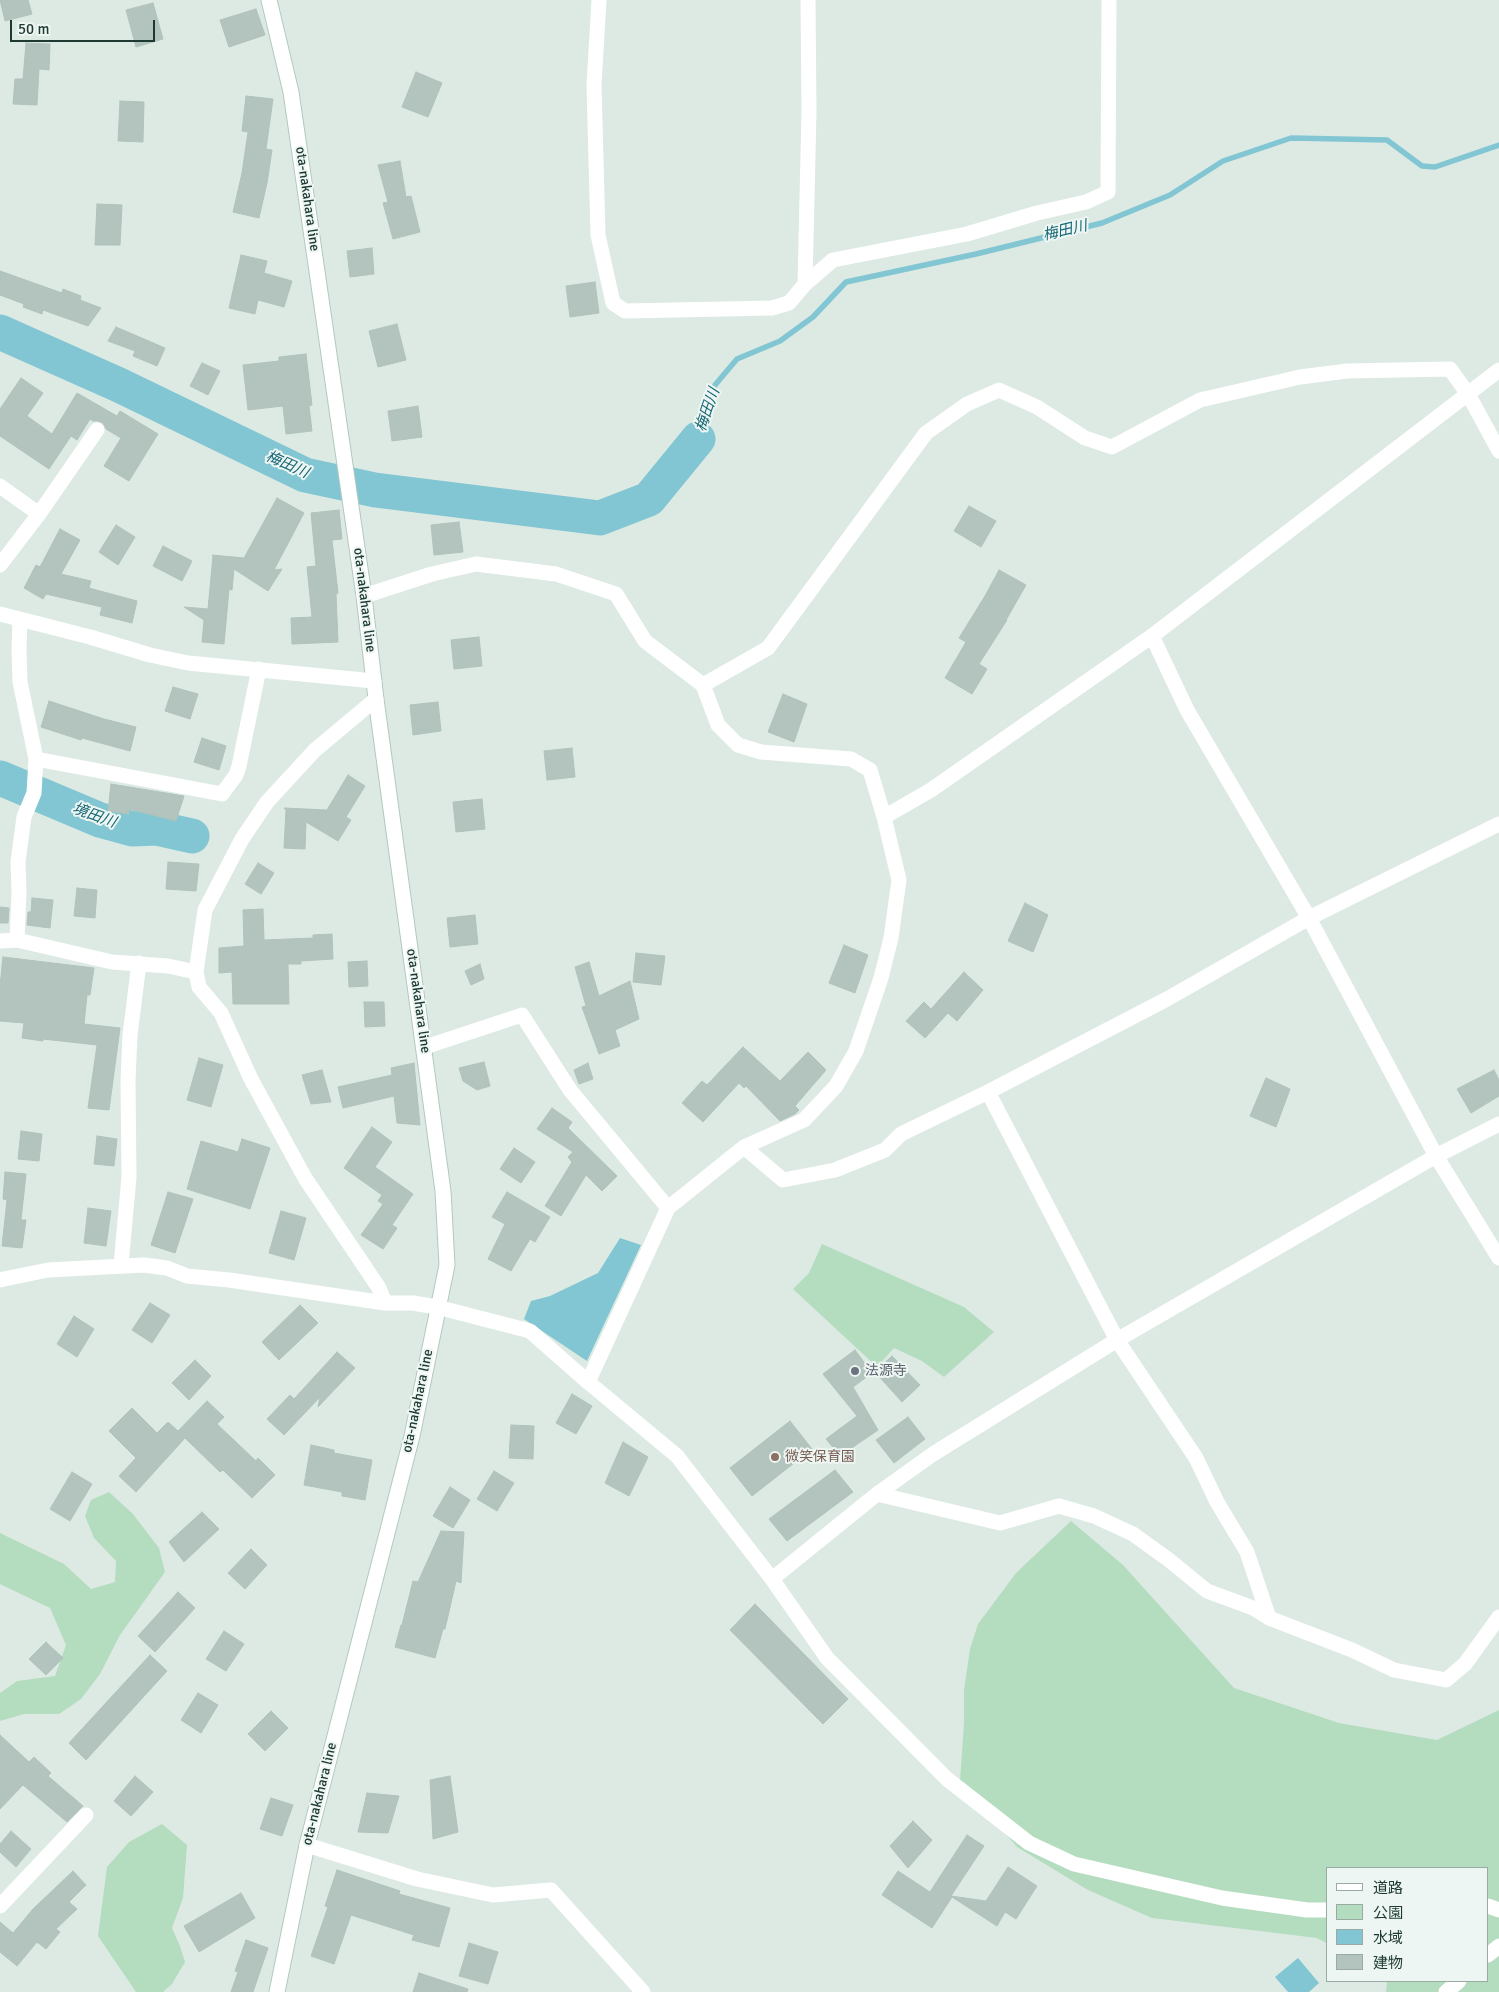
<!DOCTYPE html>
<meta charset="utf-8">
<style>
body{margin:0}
#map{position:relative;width:1499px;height:1992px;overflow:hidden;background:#ddeae4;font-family:Signika,"Noto Sans JP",sans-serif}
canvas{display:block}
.legend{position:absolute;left:1326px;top:1867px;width:162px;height:115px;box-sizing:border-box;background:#edf6f2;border:1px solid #9aaaa5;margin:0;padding:6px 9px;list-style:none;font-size:15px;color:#1e3932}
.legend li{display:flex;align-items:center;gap:10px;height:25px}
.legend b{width:25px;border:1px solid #9aaaa5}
.scale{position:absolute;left:10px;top:20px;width:145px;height:22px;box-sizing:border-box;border:2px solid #1e3932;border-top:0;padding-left:6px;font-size:15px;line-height:18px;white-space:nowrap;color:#1e3932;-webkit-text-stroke:4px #edf6f2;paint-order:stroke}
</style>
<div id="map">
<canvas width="1499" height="1992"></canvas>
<ul class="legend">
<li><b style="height:6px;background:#fff"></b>道路</li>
<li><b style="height:14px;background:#b4dcbf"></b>公園</li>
<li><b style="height:14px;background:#81c6d2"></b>水域</li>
<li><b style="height:14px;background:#b2c4bd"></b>建物</li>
</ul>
<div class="scale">50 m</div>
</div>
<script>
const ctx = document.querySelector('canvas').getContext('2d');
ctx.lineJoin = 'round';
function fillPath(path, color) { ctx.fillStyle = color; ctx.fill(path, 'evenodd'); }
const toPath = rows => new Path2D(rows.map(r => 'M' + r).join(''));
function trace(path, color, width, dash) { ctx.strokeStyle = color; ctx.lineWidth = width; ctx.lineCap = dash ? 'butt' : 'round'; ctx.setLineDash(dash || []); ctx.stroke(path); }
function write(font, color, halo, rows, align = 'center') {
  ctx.font = font + ' Signika,"Noto Sans JP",sans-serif'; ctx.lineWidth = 4; ctx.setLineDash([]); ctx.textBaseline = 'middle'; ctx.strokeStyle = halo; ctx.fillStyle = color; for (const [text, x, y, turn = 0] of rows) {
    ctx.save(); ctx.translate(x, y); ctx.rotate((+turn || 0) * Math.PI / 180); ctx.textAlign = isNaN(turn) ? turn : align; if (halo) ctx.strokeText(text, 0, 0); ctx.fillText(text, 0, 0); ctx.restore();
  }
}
const green = toPath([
 [822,1244,964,1307,994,1332,944,1377,922,1361,894,1348,877,1367,793,1289,809,1273],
 [109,1492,133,1514,159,1548,165,1572,120,1635,100,1674,81,1699,59,1714,24,1714,0,1721,0,1693,17,1681,55,1676,66,1645,50,1608,0,1584,0,1533,64,1564,91,1589,115,1582,116,1561,94,1538,85,1516,91,1500],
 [1071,1521,1123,1565,1234,1688,1339,1723,1437,1740,1499,1710,1499,1992,1386,1992,1387,1981,1488,1981,1488,1868,1328,1868,1328,1944,1317,1938,1152,1918,1088,1890,1017,1847,960,1782,964,1723,964,1690,970,1649,978,1624,1016,1573],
 [162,1824,187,1845,183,1898,172,1928,180,1946,185,1962,172,1984,163,1992,136,1992,98,1936,107,1867,129,1842]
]);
const water = toPath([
 [620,1238,641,1245,587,1361,524,1319,531,1301,550,1296,598,1273],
 [1298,1958,1319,1983,1309,1992,1288,1992,1275,1977]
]);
const stream = toPath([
 [698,439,715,385,737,359,780,341,813,317,846,282,976,254,1102,223,1170,195,1223,161,1291,138,1387,140,1422,166,1435,167,1499,145]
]);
const river = toPath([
 [0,332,119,385,305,475,375,490,600,518,649,499,698,439],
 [0,778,100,820,133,829,156,828,192,836]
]);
const building = toPath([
 [0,0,28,0,32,14,5,21,0,0],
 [153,3,163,39,136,47,126,10,153,3],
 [256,9,265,35,229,47,220,20,256,9],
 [26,43,50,44,49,70,39,69,37,105,13,104,15,79,23,79,26,43],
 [416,72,442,83,428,117,402,107,416,72],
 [246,96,273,99,266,149,272,150,267,183,259,218,233,212,242,173,248,132,242,131,246,96],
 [120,101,144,102,143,142,118,141,120,101],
 [400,161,406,197,411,196,420,232,393,239,383,203,388,202,378,165,400,161],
 [97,204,122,205,120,245,95,245,97,204],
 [372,248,374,274,350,277,347,251,372,248],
 [241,255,267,261,264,273,292,281,284,307,258,300,255,314,229,308,241,255],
 [0,271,62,293,63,289,81,296,80,300,101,308,88,326,43,310,42,314,23,307,24,304,0,295,0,271],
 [595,282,599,313,570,317,566,286,595,282],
 [397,324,406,360,378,367,369,331,397,324],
 [116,327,165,348,157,366,133,356,135,351,108,341,116,327],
 [306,354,312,405,309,406,312,431,286,434,283,406,248,410,243,365,279,361,279,357,306,354],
 [202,363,220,371,208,395,190,386,202,363],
 [21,378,43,393,27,416,52,434,77,393,117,416,120,411,158,434,129,481,104,466,121,438,106,429,103,423,98,421,93,421,90,419,77,440,71,436,49,469,0,436,0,409,21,378],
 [418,406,422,437,392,441,388,411,418,406],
 [277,498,304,513,274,570,282,569,268,591,234,569,232,590,229,589,224,644,202,642,204,620,184,607,208,609,213,556,212,555,244,558,277,498],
 [969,506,996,521,981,547,954,531,969,506],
 [339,510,342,539,332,540,338,593,336,594,338,642,292,644,291,618,312,617,307,567,316,566,311,513,339,510],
 [459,522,463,552,434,555,431,525,459,522],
 [116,525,135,537,118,565,99,552,116,525],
 [60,529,80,540,61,574,91,581,89,588,137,601,132,623,100,615,102,607,46,594,43,599,24,588,36,565,40,567,60,529],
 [163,546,192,561,182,581,153,566,163,546],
 [999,570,1026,585,1006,620,1007,620,979,664,987,669,972,694,945,678,966,642,959,638,985,596,999,570],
 [479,637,482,666,454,669,451,640,479,637],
 [173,687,198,694,190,719,165,711,173,687],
 [783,694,807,704,794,742,768,732,783,694],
 [49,701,104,719,136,727,130,751,82,738,81,740,41,727,49,701],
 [438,702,441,731,413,735,410,705,438,702],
 [202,738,226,746,219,770,194,762,202,738],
 [572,748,575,777,547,780,544,751,572,748],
 [348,775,365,786,346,817,351,820,338,841,306,822,305,849,284,848,286,810,284,808,327,810,348,775],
 [111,784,184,796,176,821,129,809,129,814,108,811,111,784],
 [482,799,485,829,456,832,453,802,482,799],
 [168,862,199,864,196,891,166,889,168,862],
 [258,863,274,873,261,894,245,884,258,863],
 [77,888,97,890,95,918,74,916,77,888],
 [32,898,53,900,50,928,27,925,28,912,31,912,32,898],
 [1025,903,1048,915,1033,952,1008,941,1025,903],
 [0,907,9,908,8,923,0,923,0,907],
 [263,909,264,940,313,938,313,935,332,934,333,959,301,961,301,964,288,964,289,1004,233,1004,232,972,219,973,219,948,244,946,243,910,263,909],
 [475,915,478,944,450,947,447,918,475,915],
 [844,945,868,955,855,993,829,983,844,945],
 [636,953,665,956,661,985,633,982,636,953],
 [3,957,94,968,90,995,87,995,84,1024,120,1028,109,1110,88,1108,97,1045,43,1039,43,1041,22,1038,24,1023,0,1021,0,986,3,957],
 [367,961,368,986,349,987,348,962,367,961],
 [589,962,599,996,630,981,639,1019,615,1030,620,1046,599,1054,582,1007,586,1006,575,967,589,962],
 [480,964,484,979,471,985,465,971,480,964],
 [964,972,983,990,957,1021,948,1013,925,1038,906,1021,924,1002,931,1009,964,972],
 [364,1002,384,1002,385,1026,365,1027,364,1002],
 [743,1047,780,1081,808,1052,826,1070,795,1106,799,1110,795,1114,780,1121,746,1086,744,1088,739,1083,703,1122,682,1103,702,1081,707,1085,743,1047],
 [199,1058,223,1065,211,1107,187,1100,199,1058],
 [484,1062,490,1086,477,1090,463,1081,459,1068,484,1062],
 [414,1063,420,1125,397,1123,394,1096,343,1108,338,1087,392,1075,391,1068,414,1063],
 [588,1063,593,1079,579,1084,574,1070,588,1063],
 [322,1070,331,1102,311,1104,302,1075,322,1070],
 [1494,1070,1499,1080,1499,1096,1471,1113,1457,1089,1494,1070],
 [1266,1078,1290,1089,1276,1127,1250,1116,1266,1078],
 [552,1108,572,1122,568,1128,617,1176,602,1191,586,1175,561,1216,545,1206,572,1162,568,1157,573,1152,537,1129,552,1108],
 [372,1127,392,1142,375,1167,413,1194,392,1225,397,1228,383,1249,361,1235,383,1204,378,1201,382,1195,344,1168,372,1127],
 [21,1131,42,1134,39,1161,18,1159,21,1131],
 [97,1136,117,1139,114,1166,94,1164,97,1136],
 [242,1139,270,1148,250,1209,187,1189,201,1141,238,1152,242,1139],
 [514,1148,535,1162,521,1183,500,1169,514,1148],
 [5,1172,26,1174,21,1220,26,1220,22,1248,2,1246,7,1200,3,1199,5,1172],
 [168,1192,193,1199,175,1253,151,1245,168,1192],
 [507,1192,550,1217,535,1242,530,1239,511,1271,488,1259,505,1224,492,1217,507,1192],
 [88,1208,111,1211,106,1246,84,1243,88,1208],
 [281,1211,306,1218,294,1260,269,1253,281,1211],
 [150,1303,170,1315,152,1343,132,1330,150,1303],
 [300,1305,318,1323,279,1360,262,1342,300,1305],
 [74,1316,94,1329,77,1357,57,1344,74,1316],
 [855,1350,872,1373,853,1387,878,1430,840,1456,826,1439,857,1416,823,1374,855,1350],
 [337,1352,355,1368,318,1407,320,1397,284,1435,267,1419,290,1395,294,1399,337,1352],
 [892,1356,920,1385,902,1402,875,1372,892,1356],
 [195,1360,211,1376,189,1400,172,1383,195,1360],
 [572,1394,592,1406,576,1434,556,1423,572,1394],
 [207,1401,224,1417,217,1424,256,1461,258,1458,275,1475,252,1498,223,1470,220,1472,185,1438,136,1492,119,1476,136,1458,109,1431,132,1408,157,1433,168,1422,178,1431,207,1401],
 [908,1417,925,1439,894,1463,876,1440,908,1417],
 [790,1421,812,1449,752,1496,730,1468,790,1421],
 [511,1425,534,1426,533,1459,509,1458,511,1425],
 [623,1442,648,1457,629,1496,605,1483,623,1442],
 [311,1445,334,1450,334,1453,372,1460,365,1500,342,1496,342,1492,304,1485,311,1445],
 [835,1470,853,1492,787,1541,769,1519,835,1470],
 [494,1471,514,1483,497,1511,477,1499,494,1471],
 [72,1472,92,1484,70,1521,50,1509,72,1472],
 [450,1487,470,1500,453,1528,433,1516,450,1487],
 [202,1512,219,1529,184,1562,169,1542,202,1512],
 [441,1531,464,1532,461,1583,456,1581,445,1629,443,1629,435,1658,395,1647,401,1625,402,1625,413,1581,418,1582,441,1531],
 [251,1549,267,1565,245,1589,228,1573,251,1549],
 [178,1592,195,1608,155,1652,138,1636,178,1592],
 [755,1604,848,1699,823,1724,730,1630,755,1604],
 [224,1631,244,1644,226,1671,206,1659,224,1631],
 [46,1642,63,1658,46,1675,29,1659,46,1642],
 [150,1655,167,1671,86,1760,69,1743,150,1655],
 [198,1693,218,1705,201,1733,181,1720,198,1693],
 [271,1711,288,1728,265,1751,248,1734,271,1711],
 [0,1735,29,1762,34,1757,51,1773,48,1776,83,1806,67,1822,23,1785,0,1809,0,1735],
 [135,1776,153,1792,131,1816,114,1801,135,1776],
 [450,1776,458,1832,433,1839,430,1780,450,1776],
 [367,1793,399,1796,388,1833,358,1832,367,1793],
 [271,1798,293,1805,282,1836,260,1829,271,1798],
 [913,1821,932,1840,908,1868,890,1846,913,1821],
 [11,1831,31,1849,16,1867,0,1852,0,1844,11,1831],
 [967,1835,984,1846,951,1896,986,1901,1008,1867,1037,1886,1016,1919,1005,1912,997,1926,952,1897,932,1928,882,1895,898,1871,930,1892,967,1835],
 [337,1870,400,1891,399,1894,450,1908,439,1947,412,1940,414,1935,351,1915,334,1964,311,1956,328,1907,325,1906,337,1870],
 [73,1871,86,1885,69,1902,77,1909,56,1929,60,1932,46,1949,37,1942,17,1966,0,1952,0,1922,13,1933,33,1909,73,1871],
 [241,1893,255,1918,199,1952,184,1926,241,1893],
 [246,1940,268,1948,253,1992,231,1992,238,1972,235,1971,246,1940],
 [469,1943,498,1952,488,1984,459,1976,469,1943],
 [419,1973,468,1989,467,1992,413,1992,419,1973]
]);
const street = toPath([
 [599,0,594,85,598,235,613,303,625,311,772,308,789,303,805,284,833,260,967,234,1037,213,1086,202,1108,192,1109,0],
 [805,284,809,111,808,0],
 [0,486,39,514],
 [0,565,39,514,97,430],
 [364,596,432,574,476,564,556,574,616,594,645,641,703,685,718,725,738,745,761,752,851,759,870,770,884,817,899,880,891,938,881,978,856,1051,836,1086,804,1120,744,1147,668,1208,588,1382],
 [0,614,90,637,150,655,188,663,374,681],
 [1152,636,1187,710,1309,918,1436,1156,1499,1258],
 [703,685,768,648,926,433,967,404,999,390,1037,407,1085,438,1112,447,1200,400,1300,377,1347,371,1450,369,1468,394,1499,451],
 [376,699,315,750,267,802,242,839,205,910,196,972,199,987,221,1013,251,1079,305,1178,379,1288,385,1303],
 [36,759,222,794,236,775,239,766,259,669],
 [884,817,931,790,1152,636,1499,370],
 [17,940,19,892,18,862,24,817,34,793,36,759,20,682,19,649,20,619],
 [0,941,17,940,112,962,168,966,196,972],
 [425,1047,522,1015,570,1090,668,1208],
 [988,1092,1117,1340,1196,1458,1217,1502,1247,1552,1269,1618],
 [744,1147,783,1180,835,1170,885,1150,901,1134,988,1092,1167,999,1309,918,1499,824],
 [121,1265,129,1177,128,1080,130,1035,139,963],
 [0,1280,48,1270,144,1265,167,1268,187,1276,229,1280,385,1303,413,1303,437,1307,530,1331,588,1382,677,1456,772,1579,827,1658,947,1779,1029,1843,1074,1864,1222,1898,1307,1910,1328,1910],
 [877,1494,1000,1523,1059,1506,1094,1516,1133,1534,1169,1560,1207,1591,1253,1608,1269,1618,1352,1650,1394,1670,1446,1680,1465,1664,1499,1617],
 [772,1579,877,1494,933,1454,1117,1340,1436,1156,1499,1124],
 [307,1845,417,1879,493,1895,551,1890,643,1992],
 [0,1906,86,1815],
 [1488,1906,1499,1910],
 [1488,1955,1499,1946],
 [1446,1992,1459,1981]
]);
const secondary = toPath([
 [269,0,291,92,364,596,376,699,443,1191,447,1265,412,1436,307,1845,277,1992]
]);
const markers = [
 [855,1371,5,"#6b7280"],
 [775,1457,5,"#8d6e63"]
];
const streetNames = [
 ["ota-nakahara line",307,199,82],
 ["ota-nakahara line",364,600,83],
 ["ota-nakahara line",418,1001,82],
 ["ota-nakahara line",418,1401,-78],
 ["ota-nakahara line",320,1794,-76]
];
const worshipNames = [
 ["法源寺",865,1371]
];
const educationNames = [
 ["微笑保育園",785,1457]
];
const waterNames = [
 ["梅田川",1065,231,-13],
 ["梅田川",708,410,-71],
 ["梅田川",287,465,24],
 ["境田川",94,816,20]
];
fillPath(green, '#b4dcbf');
fillPath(water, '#81c6d2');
trace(stream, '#81c6d2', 5.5);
trace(river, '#81c6d2', 35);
fillPath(building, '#b2c4bd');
trace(building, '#afc3bb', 1);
trace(secondary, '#b0cac0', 17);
trace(street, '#fff', 15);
trace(secondary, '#fff', 15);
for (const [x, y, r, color] of markers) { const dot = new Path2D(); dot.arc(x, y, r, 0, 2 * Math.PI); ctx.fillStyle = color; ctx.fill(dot); trace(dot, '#edf6f2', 2); }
write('14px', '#1e3932', '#edf6f2', streetNames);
write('14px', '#5b616d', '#edf6f2', worshipNames, 'left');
write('14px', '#785e54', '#edf6f2', educationNames, 'left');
write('italic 15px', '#176777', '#edf6f2', waterNames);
</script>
